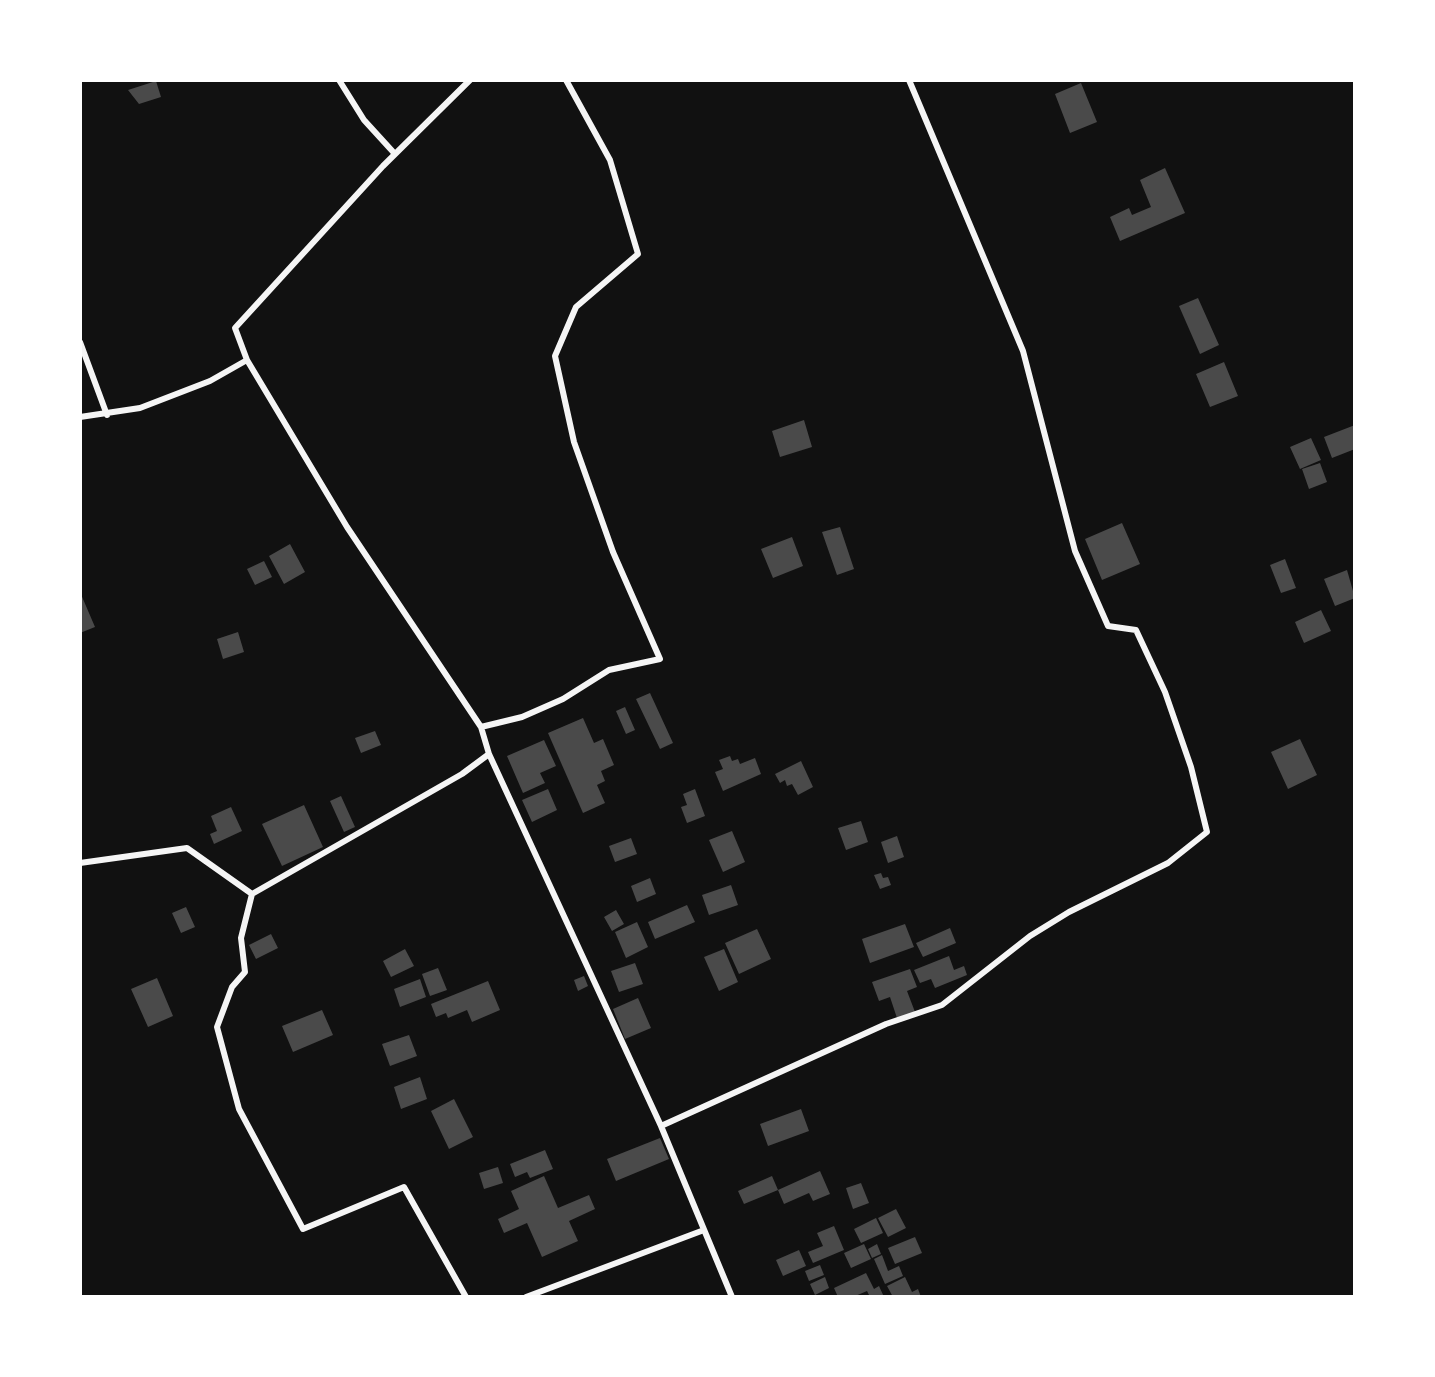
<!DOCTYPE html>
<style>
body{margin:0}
#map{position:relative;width:1435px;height:1377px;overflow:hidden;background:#111;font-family:Literata,serif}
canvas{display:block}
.frame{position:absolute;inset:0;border:82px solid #fff;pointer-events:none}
</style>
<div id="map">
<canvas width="1435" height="1377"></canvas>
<div class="frame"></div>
</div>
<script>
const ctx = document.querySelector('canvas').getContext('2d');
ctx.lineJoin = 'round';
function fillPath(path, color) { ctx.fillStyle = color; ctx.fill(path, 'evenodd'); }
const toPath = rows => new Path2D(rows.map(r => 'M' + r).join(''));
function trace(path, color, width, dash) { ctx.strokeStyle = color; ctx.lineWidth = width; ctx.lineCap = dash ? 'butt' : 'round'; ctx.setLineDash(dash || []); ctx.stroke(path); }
const building = toPath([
 [156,81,161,97,139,104,128,90],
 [1081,83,1097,122,1070,133,1055,94],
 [1165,168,1185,213,1120,241,1110,217,1129,208,1132,215,1151,207,1140,180],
 [1198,298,1219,345,1200,354,1179,306],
 [1224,362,1238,396,1210,407,1196,374],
 [804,420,812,447,780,457,772,431],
 [1355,425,1355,449,1332,458,1324,437],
 [1311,438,1321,460,1300,469,1290,447],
 [1320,463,1327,482,1309,489,1302,469],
 [1122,523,1140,564,1102,580,1085,539],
 [840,527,854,569,837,575,822,532],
 [792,537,803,566,773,578,761,549],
 [290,544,305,572,284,584,269,556],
 [1285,559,1296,588,1281,593,1270,565],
 [264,561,272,577,255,585,247,569],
 [1347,570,1355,598,1335,606,1324,579],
 [80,592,95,627,80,633],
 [1321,610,1331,631,1304,643,1295,622],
 [238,632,244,652,223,659,217,639],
 [650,693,673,743,660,749,636,699],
 [625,707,635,730,626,734,616,711],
 [583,718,594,743,603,739,614,765,601,771,605,781,597,785,605,803,583,813,548,733],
 [375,731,381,745,361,753,355,738],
 [1300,739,1317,775,1288,789,1271,752],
 [544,740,556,766,540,773,545,783,523,793,507,756],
 [730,756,732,761,738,759,740,764,755,758,761,774,723,791,715,772,723,769,719,760],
 [801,761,813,787,798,795,792,784,787,786,785,780,780,783,775,774],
 [548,789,557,810,532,822,522,800],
 [695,789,705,816,687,823,681,807,687,805,683,794],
 [341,796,355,827,344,832,330,801],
 [304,805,323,847,282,866,262,824],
 [231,807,242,831,214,844,210,834,217,831,211,816],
 [861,821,868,842,846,850,838,828],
 [732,831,745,862,723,872,709,840],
 [897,836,904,857,888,863,881,842],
 [631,838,637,854,615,862,609,846],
 [881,873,883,878,888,877,891,885,880,889,874,875],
 [650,878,656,894,637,902,631,886],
 [731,885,738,905,709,915,702,895],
 [687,905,695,922,655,939,648,922],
 [186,907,195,927,181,933,172,913],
 [616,910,624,924,612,931,604,917],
 [637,922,648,947,626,958,615,932],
 [905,924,914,947,870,963,862,939],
 [950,928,956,943,923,957,916,943],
 [757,929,771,959,739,974,725,943],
 [271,934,278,948,256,959,249,945],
 [405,949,414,966,391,977,383,961],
 [724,949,738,982,719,991,704,957],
 [949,956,954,970,964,966,967,975,935,988,931,979,920,983,914,970],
 [635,963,643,984,619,992,611,971],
 [438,968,447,990,430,996,422,974],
 [910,969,917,987,907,991,915,1012,897,1018,890,997,879,1001,872,982],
 [584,976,588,986,578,991,574,980],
 [157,978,173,1016,148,1027,131,989],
 [420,979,426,997,400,1007,394,989],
 [488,981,500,1010,472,1022,467,1010,448,1018,446,1013,436,1017,431,1004],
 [638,998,651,1028,625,1039,613,1009],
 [322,1010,333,1035,293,1052,282,1026],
 [409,1035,417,1056,390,1066,382,1044],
 [420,1077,427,1099,401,1109,394,1087],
 [454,1099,473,1137,449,1149,431,1111],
 [801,1109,809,1131,768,1146,760,1124],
 [660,1138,669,1159,616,1181,607,1159],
 [545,1150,553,1169,530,1178,527,1172,515,1177,510,1164],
 [498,1167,503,1183,484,1189,479,1173],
 [820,1171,830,1194,813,1201,809,1193,784,1204,778,1190],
 [544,1176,558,1208,589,1195,595,1209,569,1221,578,1241,542,1257,527,1223,504,1233,498,1219,519,1209,511,1191],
 [772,1176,778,1190,744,1204,738,1191],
 [861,1183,869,1203,853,1209,846,1188],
 [896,1209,906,1228,888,1237,878,1218],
 [876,1218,883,1233,861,1243,854,1229],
 [834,1226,844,1250,813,1263,808,1252,823,1246,817,1233],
 [915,1237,922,1253,895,1264,888,1248],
 [864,1244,871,1259,851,1268,844,1253],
 [877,1244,881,1254,872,1258,868,1249],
 [799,1250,806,1266,783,1276,776,1260],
 [882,1255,888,1271,899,1266,903,1276,885,1284,874,1259],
 [820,1265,824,1275,809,1281,805,1271],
 [866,1273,874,1289,879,1286,884,1297,870,1297,867,1291,853,1297,838,1297,834,1288],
 [825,1277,829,1288,815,1295,810,1284],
 [905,1277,912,1292,918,1289,921,1297,893,1297,887,1286]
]);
const minor = toPath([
 [339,80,364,120,395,154],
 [80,342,107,415],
 [247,360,347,527,481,727,489,754,661,1126,732,1297],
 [80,417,140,408,210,381,247,360,235,328,383,166,470,80],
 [481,727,522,717,563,699,609,670,660,659,613,552,574,442,555,356,576,307,638,254,610,160,566,80],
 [80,863,187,848,252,894],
 [661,1126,886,1024,942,1005,1030,936,1069,912,1168,863,1207,832,1191,767,1165,692,1136,630,1108,626,1075,551,1023,351,909,80],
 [466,1297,404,1187,303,1229,239,1109,217,1027,232,987,245,972,241,938,252,894,462,774,489,754],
 [526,1297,704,1230]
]);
fillPath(building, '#4a4a4a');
trace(minor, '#f5f5f5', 6);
</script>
